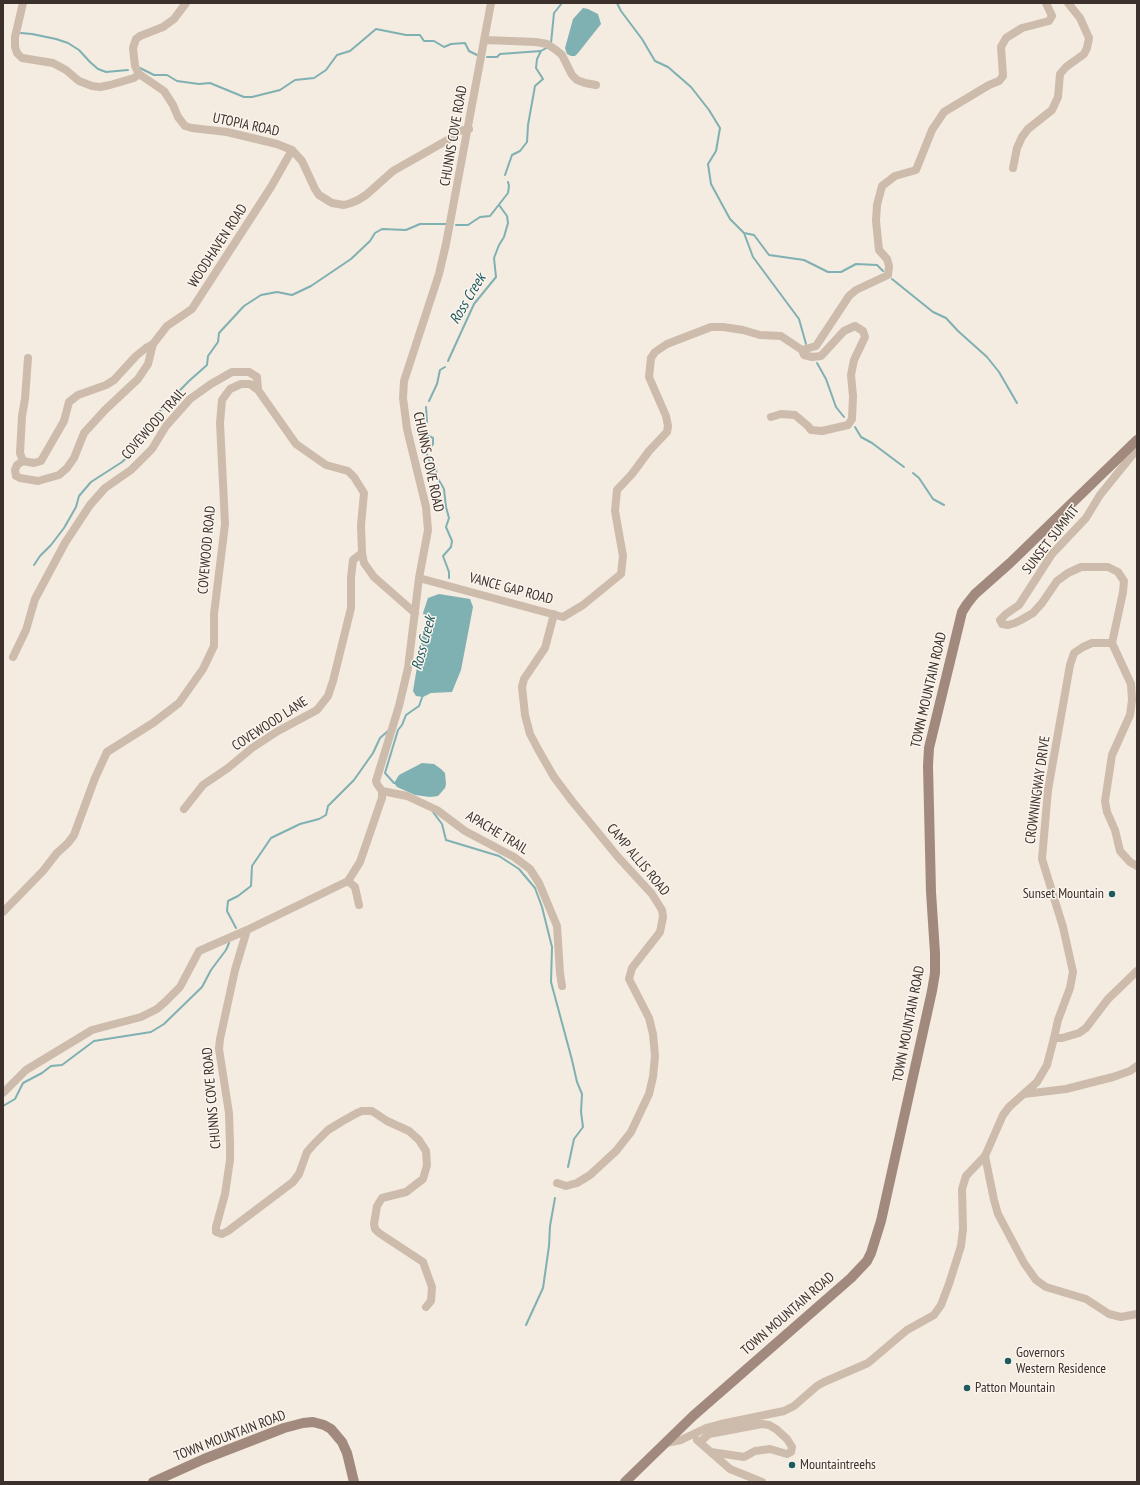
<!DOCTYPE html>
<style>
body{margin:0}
#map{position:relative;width:1140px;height:1485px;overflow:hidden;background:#f4ebe1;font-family:"PT Sans Narrow",sans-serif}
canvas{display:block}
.frame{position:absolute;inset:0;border:4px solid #3b302b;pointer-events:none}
</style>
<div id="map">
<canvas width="1140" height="1485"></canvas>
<div class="frame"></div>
</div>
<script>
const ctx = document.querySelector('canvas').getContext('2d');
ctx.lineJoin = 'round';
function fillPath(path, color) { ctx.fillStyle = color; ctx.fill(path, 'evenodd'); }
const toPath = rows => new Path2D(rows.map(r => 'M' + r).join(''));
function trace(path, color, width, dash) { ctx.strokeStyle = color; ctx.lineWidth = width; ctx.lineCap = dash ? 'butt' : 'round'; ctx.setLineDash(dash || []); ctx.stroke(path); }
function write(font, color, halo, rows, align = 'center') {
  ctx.font = font + ' "PT Sans Narrow",sans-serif'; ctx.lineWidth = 3; ctx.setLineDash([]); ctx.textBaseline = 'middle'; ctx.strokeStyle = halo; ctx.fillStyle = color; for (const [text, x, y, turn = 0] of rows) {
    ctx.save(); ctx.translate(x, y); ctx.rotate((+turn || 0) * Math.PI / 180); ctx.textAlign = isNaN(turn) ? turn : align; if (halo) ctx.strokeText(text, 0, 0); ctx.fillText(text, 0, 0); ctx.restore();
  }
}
const water = toPath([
 [583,8,588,9,598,14,601,24,578,53,575,56,571,56,567,54,565,48,573,19],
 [439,594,470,599,473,607,461,670,452,692,431,693,423,697,416,696,413,691,422,637,427,622,423,613,428,598],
 [422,763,434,764,441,769,445,773,446,784,445,788,438,796,430,797,415,795,397,787,394,783,399,775]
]);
const stream = toPath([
 [617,3,621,11,642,39,655,61,668,67,691,87,709,110,720,128,716,151,708,164,711,184,730,219,744,233,753,257,799,319,806,344],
 [21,33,32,34,56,39,68,43,79,50,90,62,98,69,106,72,128,70],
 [551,43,554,13,562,3],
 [487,57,497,57,500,54,541,51],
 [140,68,154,75,167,75,177,81,199,84,210,83,244,97,252,97,280,90,295,80,314,78,326,70,337,55,350,51,376,29,406,35,420,35,424,41,434,41,444,47,451,44,465,43,469,51,477,55],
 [505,175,512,155,520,151,527,142,528,125,535,86,543,79,536,68,537,59,541,51,548,47],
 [456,225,468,225,480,217,490,216,508,193,509,186,508,182],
 [744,233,754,235,769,255,804,260,828,272,841,272,856,264,877,265,883,271],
 [892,279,933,312,946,318,958,331,987,357,999,372,1017,403],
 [448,361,474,304,496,277,494,258,499,245,504,237,508,223,507,216,499,205],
 [817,363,826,379,836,407,844,417],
 [429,401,437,384,440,370,445,367],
 [426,407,427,422,422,428,422,433,433,438,433,444,426,452,431,465,436,468,437,477,444,489,446,507,449,518,446,527,452,541,451,547,443,556,449,572,449,578],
 [855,427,861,437,872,443,904,467],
 [913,473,919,478,933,499,944,505],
 [34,565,40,556,51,545,64,528,76,507,79,496,91,482,122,462,136,449,152,419,189,381,207,365,208,356,218,342,219,333,244,306,261,295,277,292,292,295,311,286,351,259,370,241,375,233,382,229,406,230,420,224,447,224],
 [396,783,394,783,385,773,398,730,402,725,406,715,419,706,423,695],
 [433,812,442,824,446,840,499,856,519,869,535,888,542,907,552,947,551,982,572,1060,577,1082,582,1094,581,1112,583,1127,574,1139,568,1167],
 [236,928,227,911,228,901,238,896,251,886,252,866,271,838,300,824,319,819,326,815,328,806,354,780,373,753,380,738,388,731],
 [3,1106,15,1099,23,1083,42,1073,51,1066,62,1065,94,1041,151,1032,164,1024,202,987,211,970,226,950,229,943],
 [526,1325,543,1288,549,1246,550,1226,555,1198]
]);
const street = toPath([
 [23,3,15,37,15,47,17,53,22,58,53,63,66,70,79,81,92,86,100,87,110,85,134,78,139,74],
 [186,3,174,19,163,27,140,36,136,39,133,48,135,66,139,74,164,91,173,105,178,117,185,126,192,128,227,132,277,144,292,150,302,161,315,189,319,195,332,203,344,205,351,203,358,200,366,195,393,171,451,138,458,131,469,129],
 [485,40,536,42,547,44,556,50,562,55,572,75,577,80,585,83,596,85],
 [1013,168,1017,148,1022,137,1028,129,1052,110,1058,97,1060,74,1066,67,1084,54,1087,48,1089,38,1080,18,1068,3],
 [153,344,146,348,136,356,114,380,106,385,78,395,69,402,64,421,41,461,34,463,23,461,17,465,15,470,16,476,20,478,38,481,59,475,67,468,74,458,84,433,105,410,138,379,148,364,153,344,167,326,192,309,271,187,292,150],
 [771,417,781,414,795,415,808,426,811,430,822,431,848,425,852,419,853,396,851,375,854,360,865,337,863,331,855,326,844,331,821,356,812,357,804,355,802,350],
 [1137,449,1100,495,1086,518,1052,554,1019,605,1006,614,1000,620,1002,624,1008,625,1015,623,1021,620,1033,613,1042,603,1057,581,1068,573,1081,567,1108,567,1118,572,1124,581,1123,592,1112,643,1131,684,1132,700,1130,715,1112,755,1105,801,1107,812,1115,830,1120,851,1130,862,1137,866],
 [23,461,20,453,22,416,25,399,28,358],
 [419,578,563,617,583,605,621,574,623,556,615,511,617,490,632,474,649,451,667,432,668,426,666,416,649,377,651,358,655,352,667,344,711,327,723,327,743,330,760,335,781,336,802,350,816,346,849,296,856,290,888,275,889,266,887,259,879,250,876,221,877,205,882,186,895,176,916,170,932,130,944,112,989,85,999,81,1003,76,1001,47,1006,38,1022,28,1049,21,1052,16,1046,3],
 [554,614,545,648,524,679,522,687,525,715,530,734,539,751,554,777,572,801,618,857,652,894,662,910,663,917,660,932,632,968,629,979,649,1018,653,1034,655,1056,653,1077,649,1094,631,1132,616,1151,590,1175,577,1183,566,1186,557,1183],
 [13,657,26,630,35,599,65,543,90,505,105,488,131,470,152,449,166,426,190,399,211,384,232,372,249,372,257,377,258,390],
 [382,791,407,796,437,810,465,831,514,857,530,869,539,883,557,926,560,973,562,986],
 [184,809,203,785,228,768,252,748,278,731,317,710,328,696,333,681,351,608,351,578,353,560,362,553],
 [348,881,355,887,359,905],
 [3,912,43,871,57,853,68,843,74,835,95,778,107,752,153,723,179,703,203,669,214,646,214,614,225,524,220,423,222,400,230,389,241,384,250,384,258,390,296,444,326,465,348,471,354,477,364,493,361,525,362,553,364,563,374,577,415,613],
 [247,930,235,970,220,1039,219,1049,229,1113,230,1144,230,1160,225,1194,216,1227,216,1232,222,1234,228,1231,293,1182,299,1174,307,1152,313,1145,328,1130,341,1122,357,1113,362,1111,372,1111,387,1121,409,1131,419,1140,426,1151,427,1165,423,1179,406,1192,382,1198,377,1206,374,1224,375,1229,379,1233,417,1258,423,1262,432,1287,431,1301,426,1307],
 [1054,1038,1058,1020,1070,988,1073,972,1063,927,1042,859,1048,790,1070,665,1074,653,1083,647,1092,643,1112,643],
 [3,1093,26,1070,92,1030,141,1017,157,1009,165,1002,180,987,199,951,247,930,348,881,360,862,382,798,382,791,377,784,376,781,399,706,408,668,419,578,428,530,426,507,407,429,403,398,404,381,439,274,446,244,491,3],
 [1024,1094,1066,1089,1113,1077,1130,1071,1137,1066],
 [985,1156,994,1200,998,1214,1024,1263,1036,1280,1046,1287,1086,1299,1109,1314,1121,1317,1137,1314],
 [697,1440,730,1469,762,1482],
 [700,1442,709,1434,762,1424,769,1425,776,1429,787,1439,792,1447,791,1452,787,1454,770,1449,755,1451,744,1457,711,1452],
 [666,1443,681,1440,706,1428,721,1424,784,1411,794,1406,817,1386,824,1382,868,1363,907,1330,934,1315,941,1305,949,1284,961,1246,963,1229,962,1189,966,1176,985,1156,1003,1115,1009,1107,1037,1082,1047,1065,1054,1038,1062,1038,1079,1033,1086,1028,1108,999,1137,971]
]);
const secondary = toPath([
 [153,1482,204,1459,284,1428,303,1423,313,1422,324,1425,331,1429,342,1442,347,1453,354,1482],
 [625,1482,693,1416,851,1278,867,1261,871,1253,881,1221,932,991,935,973,935,953,931,892,928,766,929,748,962,612,967,604,975,594,1010,563,1137,440]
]);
const markers = [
 [1112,894,4,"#1f5a5e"],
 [1008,1361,4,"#1f5a5e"],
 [967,1388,4,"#1f5a5e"],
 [792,1465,4,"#1f5a5e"]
];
const streetNames = [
 ["UTOPIA ROAD",246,125,12],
 ["CHUNNS COVE ROAD",454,136,-80],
 ["WOODHAVEN ROAD",218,246,-57],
 ["COVEWOOD TRAIL",154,424,-49],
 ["CHUNNS COVE ROAD",428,462,78],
 ["SUNSET SUMMIT",1051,540,-52],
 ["COVEWOOD ROAD",207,550,-85],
 ["VANCE GAP ROAD",511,589,15],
 ["TOWN MOUNTAIN ROAD",929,690,-77],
 ["COVEWOOD LANE",270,724,-33],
 ["CROWNINGWAY DRIVE",1038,790,-82],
 ["APACHE TRAIL",497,833,31],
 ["CAMP ALLIS ROAD",638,860,50],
 ["TOWN MOUNTAIN ROAD",909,1024,-79],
 ["CHUNNS COVE ROAD",212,1098,-95],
 ["TOWN MOUNTAIN ROAD",788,1314,-41],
 ["TOWN MOUNTAIN ROAD",230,1436,-21]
];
const poiNames = [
 ["Sunset Mountain",1104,894,"right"],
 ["Governors",1016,1353],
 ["Western Residence",1016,1369],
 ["Patton Mountain",975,1388],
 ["Mountaintreehs",800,1465]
];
const waterNames = [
 ["Ross Creek",468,299,-59],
 ["Ross Creek",424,643,-75]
];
fillPath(water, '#7fb0b2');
trace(stream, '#7fb0b2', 2);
trace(street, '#cdbbac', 8);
trace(secondary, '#a18a7d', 10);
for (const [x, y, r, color] of markers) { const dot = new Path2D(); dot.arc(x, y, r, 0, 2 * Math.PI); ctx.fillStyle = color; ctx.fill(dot); trace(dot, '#fbf5ee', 1.5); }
write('14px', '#3b302b', '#fbf5ee', streetNames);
write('14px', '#3b302b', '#fbf5ee', poiNames, 'left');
write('italic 15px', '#1f5a5e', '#fbf5ee', waterNames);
</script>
